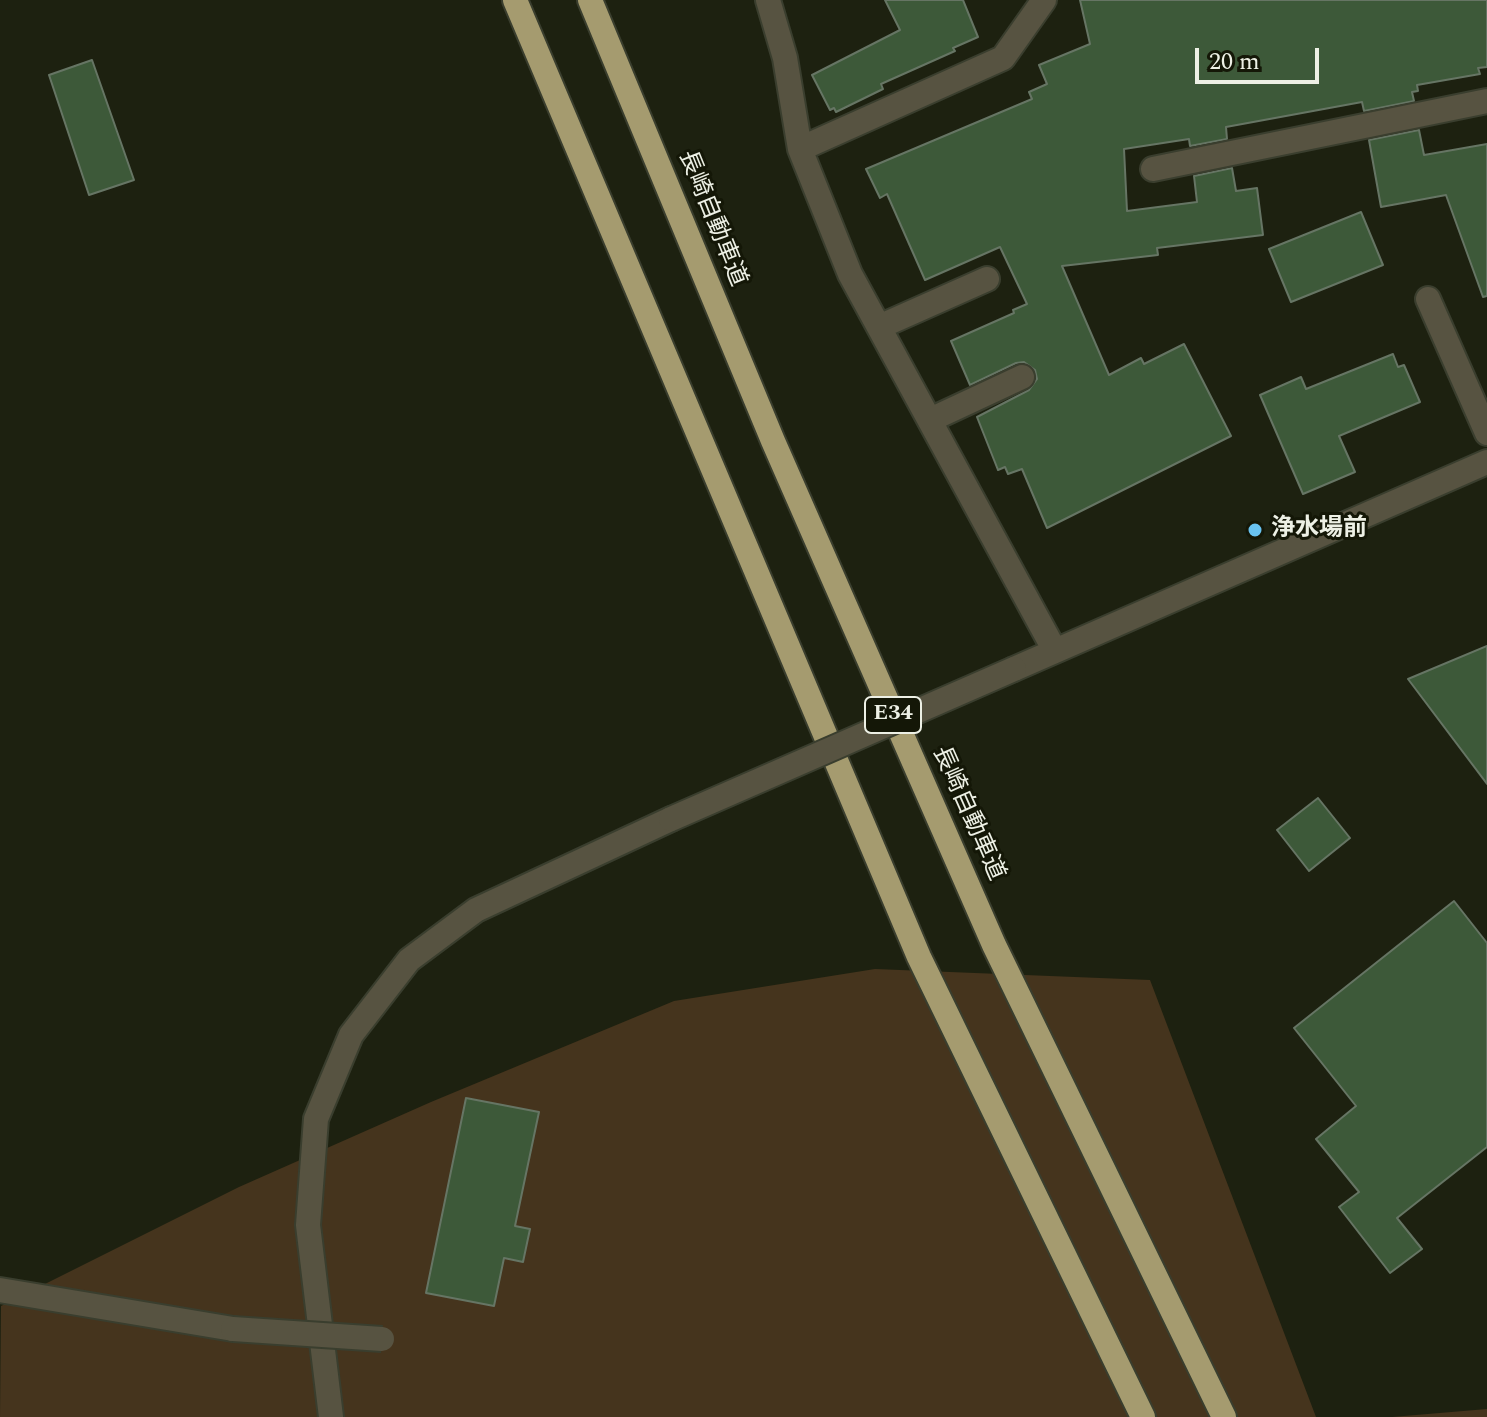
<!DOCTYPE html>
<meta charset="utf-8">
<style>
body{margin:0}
#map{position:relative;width:1487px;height:1417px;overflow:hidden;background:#1d2110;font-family:Spectral,serif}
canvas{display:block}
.scale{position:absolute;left:1195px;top:48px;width:124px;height:36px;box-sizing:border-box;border:4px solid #edf0e5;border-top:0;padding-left:10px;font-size:24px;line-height:28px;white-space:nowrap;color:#edf0e5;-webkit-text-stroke:6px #141707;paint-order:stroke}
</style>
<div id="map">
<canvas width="1487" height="1417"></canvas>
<div class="scale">20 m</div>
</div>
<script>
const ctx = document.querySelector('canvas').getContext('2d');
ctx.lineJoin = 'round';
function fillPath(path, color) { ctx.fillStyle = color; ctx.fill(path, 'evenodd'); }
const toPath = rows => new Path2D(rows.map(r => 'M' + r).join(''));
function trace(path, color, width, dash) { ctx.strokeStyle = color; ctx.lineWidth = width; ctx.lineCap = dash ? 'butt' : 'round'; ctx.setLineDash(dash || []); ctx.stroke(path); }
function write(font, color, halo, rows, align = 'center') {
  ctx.font = font + ' Spectral,"Noto Sans JP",serif'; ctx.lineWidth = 6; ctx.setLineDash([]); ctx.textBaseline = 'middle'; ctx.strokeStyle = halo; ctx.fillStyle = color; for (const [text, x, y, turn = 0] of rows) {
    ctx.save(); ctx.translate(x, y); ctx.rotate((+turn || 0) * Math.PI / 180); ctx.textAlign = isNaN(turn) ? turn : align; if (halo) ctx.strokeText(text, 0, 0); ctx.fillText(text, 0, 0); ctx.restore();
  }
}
const green = toPath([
 [875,969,1150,980,1316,1417,0,1417,1,1306,239,1187,431,1102,674,1001],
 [1487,1409,1487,1417,1392,1417]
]);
const building = toPath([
 [885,0,963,0,978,37,953,48,955,51,881,84,883,89,836,112,834,108,830,110,812,75,900,30,885,0],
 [1080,0,1487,0,1487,67,1478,68,1480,74,1417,85,1418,91,1412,92,1414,101,1364,111,1362,102,1226,127,1227,139,1190,146,1189,139,1124,149,1127,211,1197,202,1194,176,1232,168,1236,191,1257,188,1263,235,1157,248,1158,255,1062,266,1109,375,1141,358,1144,364,1184,344,1231,436,1047,528,1022,469,1008,474,1005,467,998,470,977,417,1029,390,1037,379,1035,370,1024,362,1016,363,970,385,951,341,1014,313,1013,310,1027,304,1000,247,925,280,887,194,880,198,866,169,1032,99,1029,92,1047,84,1039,65,1090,44,1080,0],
 [92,60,134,180,89,195,49,75,92,60],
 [1419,130,1424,155,1487,144,1487,296,1483,297,1446,195,1381,207,1369,140,1419,130],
 [1361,212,1383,265,1291,302,1269,249,1361,212],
 [1393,354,1398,367,1404,365,1420,402,1339,436,1355,472,1303,494,1260,395,1301,377,1306,389,1393,354],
 [1487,646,1487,784,1408,679,1487,646],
 [1318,798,1350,838,1309,871,1277,830,1318,798],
 [1454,901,1487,943,1487,1147,1397,1218,1422,1249,1390,1273,1339,1207,1359,1192,1316,1139,1356,1106,1294,1028,1454,901],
 [466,1098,539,1112,515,1226,530,1229,523,1262,504,1258,494,1306,426,1293,466,1098]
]);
const minor = toPath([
 [768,0,785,58,800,149,850,274,1055,651],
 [800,149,1003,58,1044,0],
 [1153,169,1487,101],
 [1428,299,1487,433],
 [879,327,987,279],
 [930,420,1022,377],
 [1014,669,1487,462],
 [0,1290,233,1329],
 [331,1417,308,1225,316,1119,351,1035,409,960,476,910,671,819]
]);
const highway = toPath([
 [515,0,919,957,1143,1417],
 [590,0,773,441,994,945,1224,1417]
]);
const minorBridge = toPath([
 [671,819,1014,669],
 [233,1329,382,1339]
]);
const markers = [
 [1255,530,8,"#69c3f1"]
];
const shields = [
 [893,715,56]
];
const shieldNames = [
 ["E34",893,715]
];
const streetNames = [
 ["長崎自動車道",711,219,68],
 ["長崎自動車道",967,814,66]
];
const poiNames = [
 ["浄水場前",1271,530]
];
fillPath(green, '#45341d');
fillPath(building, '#3d5939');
trace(building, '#667564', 2);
trace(minor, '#3a3e2e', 28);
trace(highway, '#3a3e2e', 28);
trace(minor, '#575341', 24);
trace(highway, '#a59b6f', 24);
trace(minorBridge, '#3a3e2e', 28, []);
trace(minorBridge, '#575341', 24);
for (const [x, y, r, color] of markers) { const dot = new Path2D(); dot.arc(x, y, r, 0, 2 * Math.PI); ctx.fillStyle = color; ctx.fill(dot); trace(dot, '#141707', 3); }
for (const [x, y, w] of shields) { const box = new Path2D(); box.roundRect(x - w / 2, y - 18, w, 36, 6); ctx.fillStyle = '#141707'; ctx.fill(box); trace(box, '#edf0e5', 2); }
write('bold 22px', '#edf0e5', null, shieldNames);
write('24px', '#edf0e5', '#141707', streetNames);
write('bold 24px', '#edf0e5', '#141707', poiNames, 'left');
</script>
